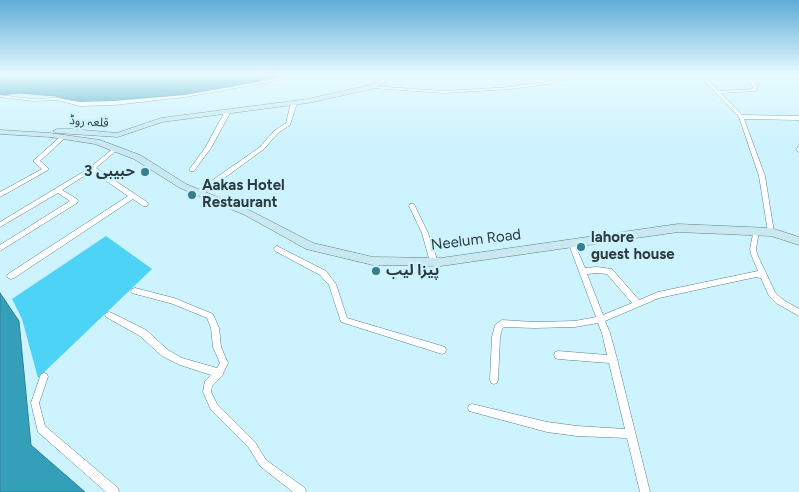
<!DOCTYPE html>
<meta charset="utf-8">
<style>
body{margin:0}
canvas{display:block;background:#cdf3fe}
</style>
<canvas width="799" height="492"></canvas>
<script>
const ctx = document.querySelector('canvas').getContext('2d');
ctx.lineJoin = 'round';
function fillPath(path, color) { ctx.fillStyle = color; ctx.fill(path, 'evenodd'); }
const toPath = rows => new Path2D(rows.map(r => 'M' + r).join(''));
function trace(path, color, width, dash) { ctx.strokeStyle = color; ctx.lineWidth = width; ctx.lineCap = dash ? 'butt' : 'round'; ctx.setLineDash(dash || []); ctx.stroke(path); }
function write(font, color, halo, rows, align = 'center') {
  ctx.font = font + ' Figtree,"Noto Sans Arabic",sans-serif'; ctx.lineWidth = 5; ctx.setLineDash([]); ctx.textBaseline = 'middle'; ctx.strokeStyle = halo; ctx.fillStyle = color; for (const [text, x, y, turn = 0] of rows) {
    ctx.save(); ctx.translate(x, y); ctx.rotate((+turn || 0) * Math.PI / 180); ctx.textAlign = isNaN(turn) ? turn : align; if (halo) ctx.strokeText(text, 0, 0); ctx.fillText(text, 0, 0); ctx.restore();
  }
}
const green = toPath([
 [106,236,152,269,38,378,22,319,12,299]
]);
const water = toPath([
 [0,75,288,75,192,94,96,102,75,101,56,96,20,93,0,95,0,75],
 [0,293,19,321,31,445,85,492,0,492,0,293]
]);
const street = toPath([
 [288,75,295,75,270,82,185,97,114,105,80,106,57,100,33,101,0,97,0,95,33,99,57,98,80,102,114,101,185,95,270,80,288,75],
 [569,75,575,75,553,83,511,89,444,93,372,88,370,87,372,86,444,91,511,87,552,81,569,75],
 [699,75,703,75,719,91,752,89,753,87,746,76,750,75,757,87,756,91,721,93,742,115,799,116,799,120,744,119,765,176,774,232,773,234,769,234,768,232,759,176,739,117,699,75],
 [294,101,297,103,290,125,278,133,264,149,201,195,197,195,196,193,197,191,260,147,274,131,286,123,291,103,294,101],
 [227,111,230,113,211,148,194,171,190,171,189,170,205,148,224,113,227,111],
 [63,135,66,137,65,138,40,161,48,168,48,170,0,197,0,192,42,169,33,161,61,136,63,135],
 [115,147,118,149,117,150,96,168,147,202,148,204,147,206,143,206,133,199,14,278,11,279,8,278,7,276,8,274,128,196,92,171,62,190,77,199,78,201,77,203,0,251,0,245,70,201,58,193,0,227,0,222,88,169,115,147],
 [799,147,799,152,796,150,797,148,799,147],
 [410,204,414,204,428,233,438,262,437,264,431,264,430,262,422,233,409,206,410,204],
 [754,229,756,229,759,231,756,249,757,254,775,292,782,299,799,309,799,316,776,303,769,296,761,278,756,277,659,298,605,321,610,333,617,359,650,492,640,492,627,438,577,436,547,432,469,411,468,408,469,405,472,404,547,422,577,426,625,429,609,363,558,359,555,358,554,355,555,352,558,351,607,355,602,333,598,323,575,327,534,328,504,327,502,329,500,337,498,380,497,383,494,384,491,383,490,380,492,337,495,325,502,320,534,322,575,321,596,317,568,242,569,240,573,240,585,268,597,267,612,269,639,300,658,292,758,271,751,254,750,249,754,229],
 [597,273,607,274,632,303,603,315,587,274,597,273],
 [277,246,326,271,336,284,347,318,442,346,445,347,446,350,445,353,442,354,341,322,329,285,320,275,275,251,274,249,275,247,277,246],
 [135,288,174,298,213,314,219,328,221,347,228,363,222,376,212,386,211,392,217,404,255,442,266,460,305,488,306,492,293,492,260,466,249,448,211,410,203,392,205,381,211,375,180,365,162,356,140,336,106,317,105,315,106,313,109,312,112,313,146,330,168,350,182,358,217,368,220,363,213,347,211,328,207,318,173,304,132,293,131,291,132,289,135,288],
 [44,373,47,374,48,377,39,403,45,426,118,488,119,492,106,492,38,432,31,403,41,374,44,373]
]);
const secondary = toPath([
 [391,75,399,75,372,89,308,103,162,122,118,137,57,133,53,131,57,129,73,129,117,133,161,118,308,99,370,85,391,75],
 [0,130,50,133,100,140,140,155,186,184,251,211,313,243,373,257,441,258,678,224,771,228,799,237,799,245,771,236,678,232,441,266,373,265,306,249,245,215,180,188,134,159,95,144,50,137,0,134,0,130]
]);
const markers = [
 [145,172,5,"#3a7c8e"],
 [192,195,5,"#3a7c8e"],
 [581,247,5,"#3a7c8e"],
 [376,271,5,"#3a7c8e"]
];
const farStreetnames = [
 ["قلعہ روڈ",89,122,4]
];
const poiNames = [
 ["حبیبی 3",135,172,"right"],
 ["Aakas Hotel",202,186],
 ["Restaurant",202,203],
 ["lahore",591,238],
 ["guest house",591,255],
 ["پیزا لیب",386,271]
];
const streetNames = [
 ["Neelum Road",476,240,-7]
];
fillPath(green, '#4cd3f5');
fillPath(water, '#339fb9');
trace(water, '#318195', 1);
trace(street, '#5d808b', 1);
trace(secondary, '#5d808b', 1);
fillPath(street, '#fff');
fillPath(secondary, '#cae8f0');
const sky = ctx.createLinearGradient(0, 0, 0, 144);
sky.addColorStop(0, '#5facd5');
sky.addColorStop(0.52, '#e8faff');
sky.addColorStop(1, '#e8faff00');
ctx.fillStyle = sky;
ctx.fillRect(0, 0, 799, 144);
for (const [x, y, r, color] of markers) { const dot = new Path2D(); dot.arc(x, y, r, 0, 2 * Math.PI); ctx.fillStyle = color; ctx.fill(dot); trace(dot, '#cdf3fe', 2); }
write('12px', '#2c3b40', '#cdf3fe', farStreetnames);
write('bold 15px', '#2c3b40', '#cdf3fe', poiNames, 'left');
write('15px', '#2c3b40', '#cdf3fe', streetNames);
</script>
